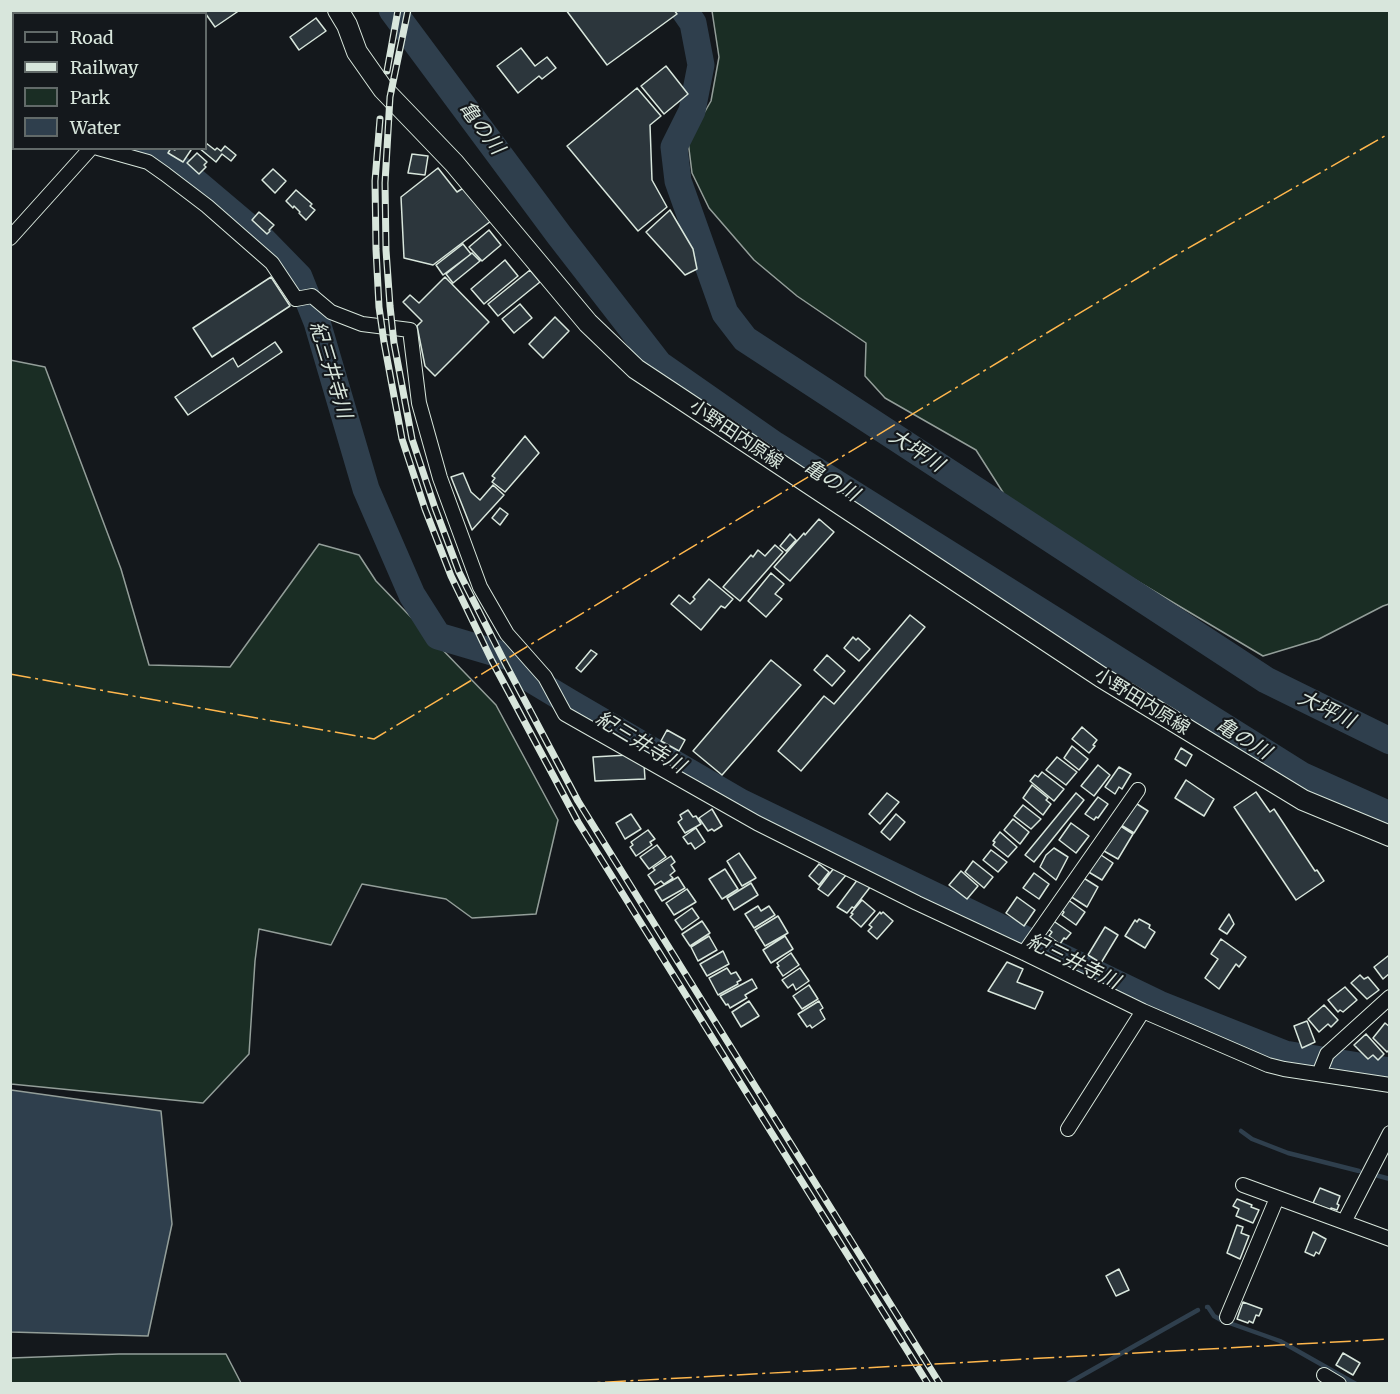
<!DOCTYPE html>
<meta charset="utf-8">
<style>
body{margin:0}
#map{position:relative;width:1400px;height:1394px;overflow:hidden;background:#14181c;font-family:Merriweather,serif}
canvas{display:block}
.frame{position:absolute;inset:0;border:12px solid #d8e6dc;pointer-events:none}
.legend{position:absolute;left:12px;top:12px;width:195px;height:138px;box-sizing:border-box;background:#14181c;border:2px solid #626a69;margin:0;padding:8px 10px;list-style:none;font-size:18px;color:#d8e6dc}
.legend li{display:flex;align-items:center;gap:12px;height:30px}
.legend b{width:30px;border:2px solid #626a69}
</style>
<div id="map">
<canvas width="1400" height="1394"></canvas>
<div class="frame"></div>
<ul class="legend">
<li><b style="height:8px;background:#14181c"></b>Road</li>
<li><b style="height:8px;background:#d8e6dc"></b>Railway</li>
<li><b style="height:16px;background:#1a2d24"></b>Park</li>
<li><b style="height:16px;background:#2f3f4d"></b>Water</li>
</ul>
</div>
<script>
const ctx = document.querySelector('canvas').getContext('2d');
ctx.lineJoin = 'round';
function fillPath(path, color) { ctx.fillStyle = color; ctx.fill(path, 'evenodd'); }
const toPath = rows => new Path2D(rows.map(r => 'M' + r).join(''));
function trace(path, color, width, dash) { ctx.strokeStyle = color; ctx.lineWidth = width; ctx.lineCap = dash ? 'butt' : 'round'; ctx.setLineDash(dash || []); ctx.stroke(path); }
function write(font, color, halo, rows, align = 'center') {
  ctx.font = font + ' Merriweather,"Noto Sans JP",serif'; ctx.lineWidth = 4.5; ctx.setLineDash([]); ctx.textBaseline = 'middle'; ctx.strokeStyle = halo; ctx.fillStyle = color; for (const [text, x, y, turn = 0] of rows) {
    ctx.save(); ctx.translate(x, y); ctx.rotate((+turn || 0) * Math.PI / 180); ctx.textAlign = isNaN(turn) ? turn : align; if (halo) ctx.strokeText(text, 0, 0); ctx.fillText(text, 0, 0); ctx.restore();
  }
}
const green = toPath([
 [712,11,1389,11,1389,604,1383,606,1319,639,1263,656,1100,559,1011,505,976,450,885,398,865,376,866,343,797,296,754,260,709,208,692,173,688,141,711,101,719,57,712,11],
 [10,360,45,367,121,569,149,665,230,667,319,544,359,555,376,581,496,705,558,820,536,914,472,918,446,899,362,884,331,945,259,929,255,961,249,1054,203,1103,11,1084,10,360],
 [119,1354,226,1354,241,1383,11,1383,11,1358,119,1354]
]);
const water = toPath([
 [11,1090,161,1111,172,1224,148,1336,11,1332,11,1090]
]);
const stream = toPath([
 [1241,1131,1252,1139,1288,1153,1359,1171],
 [1375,1175,1390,1179],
 [1207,1307,1208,1307,1214,1316,1221,1320,1280,1341,1356,1384],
 [1067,1384,1198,1310]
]);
const river = toPath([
 [392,10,559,235,659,364,775,445,1301,775,1390,815],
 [684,10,693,23,701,65,692,111,674,147,678,181,725,313,745,339,1266,680,1390,741],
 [10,116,14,117],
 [143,148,166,157,257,234,299,277,317,322,366,489,412,595,438,636,516,659,524,675,569,702,740,802,1159,1004,1285,1054,1390,1071]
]);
const building = toPath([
 [203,10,240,10,215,27,203,10],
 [566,10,674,10,677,14,607,65,566,10],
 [316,18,326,31,299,50,290,37,316,18],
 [521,48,535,66,547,57,556,68,542,79,539,76,518,93,497,66,521,48],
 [666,66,688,94,664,114,641,86,666,66],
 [637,88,661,116,650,125,652,180,667,207,638,231,567,146,637,88],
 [206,143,215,150,217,148,221,151,225,146,236,155,231,161,222,154,216,162,199,148,206,148,206,143],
 [171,148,175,150,176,148,188,148,191,150,183,162,168,153,171,148],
 [197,153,207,162,204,165,206,167,199,174,187,163,197,153],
 [412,154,428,156,425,175,408,173,412,154],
 [438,168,457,192,465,187,491,221,433,265,404,258,401,197,438,168],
 [273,169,286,181,275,193,262,180,273,169],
 [296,190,312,204,310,206,315,210,306,220,299,213,300,212,294,206,293,208,286,201,296,190],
 [670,210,693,249,697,269,685,275,646,232,670,210],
 [259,212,274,225,269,230,270,231,267,234,252,220,259,212],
 [489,230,501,245,482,261,469,247,489,230],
 [463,244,471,254,443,275,436,265,463,244],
 [472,253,480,261,453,283,446,274,472,253],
 [505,260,518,276,484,304,471,289,505,260],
 [530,270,540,282,498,316,488,304,530,270],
 [271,277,290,306,212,357,193,328,271,277],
 [445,277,489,322,435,376,425,366,417,326,422,321,403,302,410,295,419,303,445,277],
 [520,304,532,318,514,333,502,319,520,304],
 [555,317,569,331,543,358,529,344,555,317],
 [275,342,282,352,188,415,175,397,233,358,238,367,275,342],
 [525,436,539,453,505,492,492,482,495,478,492,476,525,436],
 [463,473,471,492,480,500,493,485,504,495,472,530,451,477,463,473],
 [500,508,508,514,500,525,492,518,500,508],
 [819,519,834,532,790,581,774,567,804,533,805,535,819,519],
 [790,534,796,540,786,551,780,546,790,534],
 [775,545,783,552,740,601,723,587,751,555,753,557,758,550,765,556,775,545],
 [771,573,784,584,775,594,782,599,766,617,748,601,771,573],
 [709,579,733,599,725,608,721,606,701,630,671,604,679,595,690,604,695,599,693,597,709,579],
 [910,615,925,627,801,771,778,751,824,696,834,704,910,615],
 [853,637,856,640,858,638,870,649,859,661,844,648,853,637],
 [591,650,597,654,581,672,576,668,591,650],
 [827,655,845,671,832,686,814,670,827,655],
 [771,660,801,685,722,775,693,751,771,660],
 [1082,727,1097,740,1093,745,1095,746,1089,753,1072,739,1082,727],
 [667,730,685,740,679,751,661,741,667,730],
 [1072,746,1088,759,1079,770,1064,758,1072,746],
 [1181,748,1192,755,1186,766,1175,759,1181,748],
 [628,755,644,764,645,779,595,781,593,757,628,755],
 [1057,757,1077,772,1066,785,1046,770,1057,757],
 [1098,765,1110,775,1094,796,1081,786,1098,765],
 [1119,767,1131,774,1122,789,1119,787,1115,794,1105,787,1119,767],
 [1042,772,1064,789,1054,801,1030,781,1035,775,1038,777,1042,772],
 [1186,780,1214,799,1204,816,1175,798,1186,780],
 [1032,785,1048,798,1046,800,1051,804,1043,815,1023,798,1032,785],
 [1256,792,1270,812,1274,809,1315,871,1317,870,1324,881,1296,900,1234,807,1256,792],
 [887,793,899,802,880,824,869,814,887,793],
 [1076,793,1084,800,1034,862,1025,855,1076,793],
 [1098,797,1108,804,1098,818,1096,817,1094,820,1085,814,1098,797],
 [1134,802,1148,811,1134,833,1121,825,1134,802],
 [1023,805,1041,819,1031,829,1014,816,1023,805],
 [712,809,722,826,714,831,712,829,708,831,699,818,712,809],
 [688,810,693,817,696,816,701,824,685,833,678,822,682,819,680,815,688,810],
 [631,814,641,829,625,839,616,823,631,814],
 [896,814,905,822,890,840,881,832,896,814],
 [1013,819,1029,832,1020,844,1004,830,1013,819],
 [1071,823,1089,836,1076,853,1059,840,1071,823],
 [1119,825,1133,834,1118,859,1104,851,1119,825],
 [696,828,705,842,695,849,691,843,688,844,683,837,696,828],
 [648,830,655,839,650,842,652,845,636,856,630,847,633,845,631,842,648,830],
 [1000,832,1017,847,1008,857,993,845,995,842,993,841,1000,832],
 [657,845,666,857,649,869,640,857,657,845],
 [1054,848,1068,857,1056,880,1040,867,1046,855,1054,848],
 [991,850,1007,862,998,872,983,860,991,850],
 [739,853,756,878,742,886,727,861,739,853],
 [1098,853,1113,863,1102,880,1087,871,1098,853],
 [671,856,675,862,671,865,675,871,670,875,673,878,664,884,661,881,655,885,648,875,655,870,653,868,671,856],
 [973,861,993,877,984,888,965,872,973,861],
 [819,864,829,872,819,885,809,876,819,864],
 [834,868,847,874,828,896,818,889,834,868],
 [725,869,738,889,722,899,709,879,725,869],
 [961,871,978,886,967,899,949,885,961,871],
 [1034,873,1049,884,1039,899,1023,888,1034,873],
 [678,877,685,888,662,901,655,890,678,877],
 [1082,877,1098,887,1087,907,1070,896,1082,877],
 [858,879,871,886,854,908,852,907,847,913,837,907,858,879],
 [751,883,758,895,734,910,727,898,751,883],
 [687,889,696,902,674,915,666,903,687,889],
 [1017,897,1035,910,1024,926,1006,913,1017,897],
 [1067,899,1085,912,1076,925,1062,915,1064,912,1060,909,1067,899],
 [862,900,875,911,861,927,850,917,853,914,851,913,862,900],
 [758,906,761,911,769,906,775,915,754,928,745,914,758,906],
 [692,908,699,918,682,930,675,920,692,908],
 [880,912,881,914,883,912,893,921,877,939,868,931,872,927,869,925,880,912],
 [1229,914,1234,924,1227,934,1219,929,1229,914],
 [778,916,788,933,765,946,755,930,778,916],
 [1139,919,1150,925,1149,928,1155,932,1145,948,1125,936,1135,920,1137,922,1139,919],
 [1052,920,1071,933,1066,939,1064,938,1060,944,1049,936,1052,932,1047,928,1052,920],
 [702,921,710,933,690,946,682,934,702,921],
 [1105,927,1118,935,1101,963,1088,955,1105,927],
 [709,936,717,950,698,961,691,947,709,936],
 [785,936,793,949,771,963,763,950,785,936],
 [1221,939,1246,957,1239,967,1236,964,1219,989,1205,978,1218,959,1211,954,1221,939],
 [723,951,729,964,707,976,700,964,723,951],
 [791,953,799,965,783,976,777,967,779,966,777,963,791,953],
 [1388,956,1390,958,1390,973,1383,979,1374,967,1388,956],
 [1007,962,1023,969,1017,982,1043,992,1035,1009,988,991,1007,962],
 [727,968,731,974,736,972,741,980,737,982,738,984,718,995,709,978,727,968],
 [800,968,809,981,796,990,793,984,788,988,782,980,800,968],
 [1360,975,1364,979,1368,977,1379,990,1367,999,1351,983,1360,975],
 [752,979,757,988,745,995,747,998,730,1008,728,1004,726,1005,720,996,752,979],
 [809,985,818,999,802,1009,793,996,809,985],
 [1345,987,1357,1000,1343,1012,1340,1010,1338,1012,1328,1000,1345,987],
 [749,1001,759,1016,741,1027,732,1012,749,1001],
 [819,1001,823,1008,820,1010,825,1019,812,1028,810,1025,807,1027,798,1014,819,1001],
 [1324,1005,1338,1020,1331,1027,1328,1024,1319,1032,1308,1019,1324,1005],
 [1307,1021,1315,1042,1302,1048,1294,1026,1307,1021],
 [1385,1023,1390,1027,1390,1049,1387,1052,1373,1038,1385,1023],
 [1366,1034,1384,1054,1378,1060,1373,1055,1368,1059,1354,1045,1366,1034],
 [1320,1188,1340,1196,1337,1204,1339,1205,1337,1210,1331,1208,1330,1210,1313,1203,1320,1188],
 [1237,1199,1252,1205,1251,1207,1259,1210,1253,1223,1236,1216,1239,1209,1233,1206,1237,1199],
 [1237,1225,1243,1227,1241,1233,1249,1236,1240,1259,1227,1253,1237,1225],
 [1313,1232,1326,1239,1319,1254,1316,1252,1314,1256,1305,1252,1313,1232],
 [1119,1269,1129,1290,1116,1296,1106,1276,1119,1269],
 [1243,1302,1262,1309,1259,1316,1256,1315,1253,1323,1249,1321,1248,1323,1237,1319,1243,1302],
 [1343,1353,1360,1363,1353,1375,1336,1365,1343,1353]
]);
const street = toPath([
 [128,10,135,14],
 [10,129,14,129],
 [98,148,148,162,165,174,207,206,272,263,296,299,312,296,331,312,362,324,410,330,419,403,440,478,480,587,507,634,545,677,565,714,757,823,917,903,1024,953,1143,1011,1268,1065,1284,1069,1390,1085],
 [10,238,91,148],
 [1024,953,1138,790],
 [1319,1074,1327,1054,1390,997],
 [1068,1129,1143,1011],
 [1243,1185,1390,1239],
 [1344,1222,1390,1133],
 [1227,1317,1277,1198],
 [1324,1375,1339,1384]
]);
const secondary = toPath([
 [338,10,347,25,357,52,383,89,454,163,588,323,636,369,1101,677,1303,800,1390,836]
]);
const rail = toPath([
 [408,10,390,97,385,183,386,250,390,306,394,343,412,439,435,508,459,572,505,663,578,801,940,1384],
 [387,71,398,10],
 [380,119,375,181,376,249,379,307,384,342,402,439,425,509,451,576,492,661,578,822,928,1384]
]);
const power = toPath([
 [10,674,374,739,1171,258,1390,133],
 [572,1384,1390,1339]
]);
const streetNames = [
 ["小野田内原線",736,435,34],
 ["小野田内原線",1142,702,32]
];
const waterNames = [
 ["亀の川",481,128,53],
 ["紀三井寺川",330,370,73],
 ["大坪川",916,451,33],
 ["亀の川",831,481,32],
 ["大坪川",1326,710,26],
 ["亀の川",1243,739,32],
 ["紀三井寺川",640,743,31],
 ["紀三井寺川",1073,962,26]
];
fillPath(green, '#1a2d24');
trace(green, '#939e99', 1.5);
fillPath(water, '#2f3f4d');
trace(water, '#939e99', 1.5);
trace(stream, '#2f3f4d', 4.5);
trace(river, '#2f3f4d', 27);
fillPath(building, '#2c363c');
trace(building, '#d8e6dc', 1.5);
trace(street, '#d8e6dc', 16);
trace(secondary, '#d8e6dc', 22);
trace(street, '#14181c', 14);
trace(secondary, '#14181c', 20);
trace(rail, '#d8e6dc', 7);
trace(rail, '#14181c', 4.5, [14]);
trace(power, '#ffb74d', 1.5, [21, 4.5, 3, 4.5]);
write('18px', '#d8e6dc', '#14181c', streetNames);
write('italic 20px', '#d8e6dc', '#14181c', waterNames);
</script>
